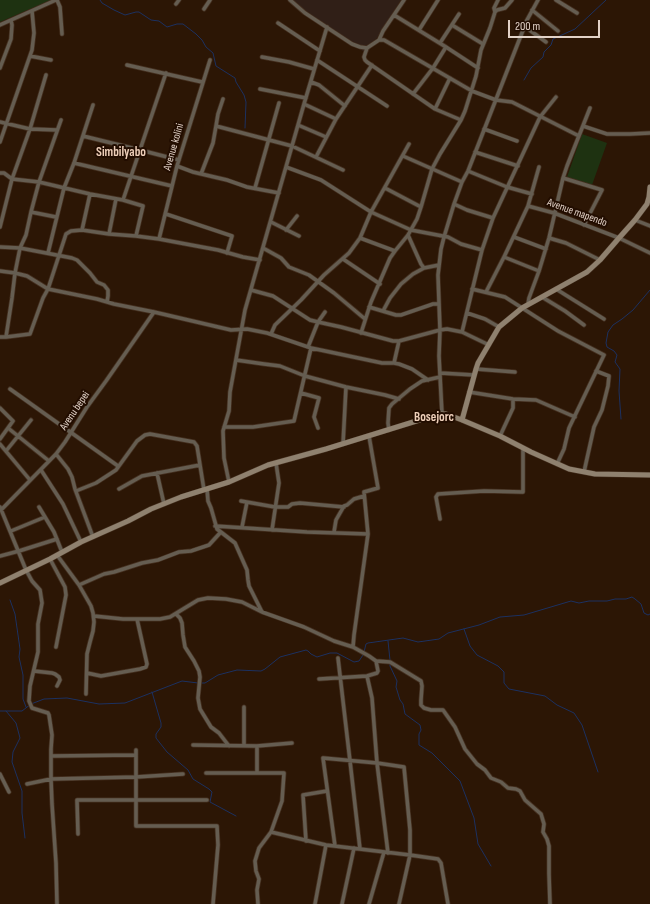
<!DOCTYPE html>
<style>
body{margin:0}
#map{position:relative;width:650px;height:904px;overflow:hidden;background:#2c1605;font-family:"Sofia Sans Condensed",sans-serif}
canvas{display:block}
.scale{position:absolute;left:508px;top:20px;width:92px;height:18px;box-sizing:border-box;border:2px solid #e2d2c7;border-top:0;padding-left:5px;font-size:12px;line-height:14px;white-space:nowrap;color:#e2d2c7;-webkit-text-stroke:3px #220d00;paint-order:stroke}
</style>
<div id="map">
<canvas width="650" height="904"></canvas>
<div class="scale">200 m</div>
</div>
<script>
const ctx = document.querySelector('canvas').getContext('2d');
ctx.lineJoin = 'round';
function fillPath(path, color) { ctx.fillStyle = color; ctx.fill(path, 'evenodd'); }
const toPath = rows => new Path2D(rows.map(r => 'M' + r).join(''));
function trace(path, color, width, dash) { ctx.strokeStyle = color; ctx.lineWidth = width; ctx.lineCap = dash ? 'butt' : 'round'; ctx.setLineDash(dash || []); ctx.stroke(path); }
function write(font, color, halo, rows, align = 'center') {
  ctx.font = font + ' "Sofia Sans Condensed",sans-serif'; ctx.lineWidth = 4; ctx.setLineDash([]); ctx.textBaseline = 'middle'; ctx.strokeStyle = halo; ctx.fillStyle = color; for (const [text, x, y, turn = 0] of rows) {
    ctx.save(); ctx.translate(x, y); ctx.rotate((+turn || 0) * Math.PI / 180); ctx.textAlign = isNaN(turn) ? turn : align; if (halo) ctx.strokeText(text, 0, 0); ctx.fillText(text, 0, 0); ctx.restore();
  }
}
const commercial = toPath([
 [292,0,401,0,367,54,307,13]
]);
const green = toPath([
 [0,0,51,0,0,22],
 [582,134,607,143,592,185,567,177]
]);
const stream = toPath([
 [100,0,102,3,114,10,125,15,136,12,139,12,151,20,159,21,167,27,177,24,183,24,196,34,202,40,206,47,213,53,216,66,235,78,236,82,244,95,246,102,245,128],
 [524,80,531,68,543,57,544,52,551,45,553,39,575,29,606,0],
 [621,419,619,391,620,369,615,362,617,355,614,351,607,347,606,343,608,332,613,325,622,319,633,310,650,290],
 [10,600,15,614,20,649,19,657,23,675,23,699,26,707],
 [464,629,470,646,477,655,498,666,504,672,504,683,509,689,545,696,557,705,574,713,582,725,598,772],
 [388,641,390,660],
 [364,652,366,644,368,643,403,638,418,642,439,639,448,633,479,625,500,617,524,615,571,601,579,603,589,601,607,601,615,599,626,599,632,597,635,599,641,604,644,613,648,615,650,614],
 [390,663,390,666,397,681,396,687,400,700,403,704,405,714,420,725,421,730,419,734,419,745,432,753,460,781,474,818,478,844,491,866],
 [201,683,205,683,218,675,237,670,261,671,265,669,280,657,306,650,308,651,311,654,317,657,330,653,337,653,354,662,359,661,363,655],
 [152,692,161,723,161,727,156,734,156,738,167,752,188,770,193,779,209,789,212,792,210,802,236,816],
 [0,711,22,711,31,704,44,699,67,698,99,704,125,703,182,681,198,683],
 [6,711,16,723,20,738,13,752,12,762,22,791,22,813,25,838]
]);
const street = toPath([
 [57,0,60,7,62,34],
 [290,0,305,13,352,44,360,47,367,48,379,40,384,40,472,91,496,100,512,102,579,136],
 [556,0,577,13],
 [176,4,179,0],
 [204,9,210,0],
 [532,10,558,31],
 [495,12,494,8,498,0],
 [394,15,446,47,478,68],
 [278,23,320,51],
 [0,25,56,0],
 [452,25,483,44],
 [524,26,546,42],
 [419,30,438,0],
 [379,40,383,31,404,0],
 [440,43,459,14],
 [367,48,364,57,365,60,367,62,435,109,461,120],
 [30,56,51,60],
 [262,57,289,62,314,69],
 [317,60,387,106],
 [127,65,202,82],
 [0,68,11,39,12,25,11,20],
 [311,82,319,85,345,106],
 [260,89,306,98],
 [413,94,433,68,446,47],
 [304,104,336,119],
 [435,109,450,78],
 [0,122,30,129,57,130],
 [298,125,326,137],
 [216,126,292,146,343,170],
 [583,126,607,134,630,134,650,133],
 [484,129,517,141],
 [83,136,140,150,179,160],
 [0,142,32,50,34,33,32,11],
 [475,152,518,166],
 [403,156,462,182],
 [316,157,336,119,372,65],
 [74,163,172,186],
 [177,166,193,172,227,180,247,187,279,193],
 [286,167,321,180,371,212,411,230,448,237,461,244,482,250],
 [468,171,507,187,532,194],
 [0,173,4,173,12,179,39,182,90,194,123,200,143,206,136,236],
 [201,174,213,143,216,126,218,114,223,99],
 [563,178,602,190,584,225],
 [255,188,279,103],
 [385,188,421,207],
 [123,200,166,73],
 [454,204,467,210,493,218],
 [528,206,554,213,619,238,650,253],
 [31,212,56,217],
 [166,214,232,236,227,253],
 [635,220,650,226],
 [271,222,299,236],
 [0,227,12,179,30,129,46,75],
 [82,230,90,194],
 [286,230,297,216],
 [109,234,116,199],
 [408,235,421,264,424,268],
 [514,237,546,249],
 [360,238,395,251],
 [549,238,566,243,600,260],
 [159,239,177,166,210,60],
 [0,247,20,248,72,258,77,260,90,273,97,282,104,285,108,290,108,296,107,302],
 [263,248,281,258,289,267,309,275,334,293,365,319],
 [48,253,64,188,74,163,93,105],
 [504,257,539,271],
 [343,259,380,284],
 [0,271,15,273,27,276,48,289,97,299,114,304,154,312,231,330,247,329,267,333,311,348,382,363,394,363,399,364,412,369,428,380],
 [472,289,505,297,558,331,604,355,569,428,564,449,557,464],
 [556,289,604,319],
 [251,290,273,296,310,320,318,322,341,327,393,341,399,341,440,330,447,329,462,332,489,345],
 [486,292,504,257,528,206,539,167],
 [542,297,565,311,584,325],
 [528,304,529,298,539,271,549,238,563,178,567,166,590,108],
 [369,307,396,315,401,315,433,304,439,304],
 [383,311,390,298,401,284,413,274,424,268,439,265],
 [467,313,485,319,499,327],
 [462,332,482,250,493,218,540,117,556,97],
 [361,333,371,302,390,258,395,251,408,235,417,219,421,207,432,169,440,154,461,120,465,111,476,76,481,50,490,28,495,12,497,10,505,8,512,0],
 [271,334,275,325,301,300,324,275,349,253,360,238,371,212,409,144],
 [0,337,6,337,30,334,43,298,48,289,66,234,71,231,82,230,109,234,136,236,159,239,218,250,243,257,260,260],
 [6,337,12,298,15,273,20,248,26,235,31,212,39,182,61,120],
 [308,347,318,322,325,312],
 [236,360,264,364,280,366,305,376,346,387,385,395,399,399],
 [394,363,399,341],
 [476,369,515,372],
 [440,373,474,375],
 [10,389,118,466],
 [469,392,513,399,536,400,575,417],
 [301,393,319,398,314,417,318,428],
 [0,408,13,421,0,439],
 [442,414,439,356,440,330,438,275,441,249,444,237,454,204,462,182,468,171,527,20,538,0],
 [224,427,253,427,294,421,311,348],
 [8,428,49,461],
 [389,430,388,423,389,408,392,404,410,389,422,381,440,377],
 [500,436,513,408,513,399],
 [0,444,30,480],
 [343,444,346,387],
 [6,451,31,420],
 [56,454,68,469,72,477,75,489,93,537],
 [41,470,63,504,81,542],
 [584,472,594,427,602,410,608,386,609,376,596,371],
 [157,473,164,504],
 [229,482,224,458,223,431,229,411,230,392,245,310,304,104,327,27],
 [119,489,142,476,200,465],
 [207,489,208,501,211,508,217,529,235,543,247,570,248,580,249,586,262,612],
 [76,491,96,483,116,470,137,441,145,435,150,434,194,442,197,446,204,490],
 [241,501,275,507,288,507,292,504,300,503,344,507],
 [0,507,26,570,32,581,40,590,42,603,38,624,38,652,30,686,29,701,32,708,48,713,49,715,52,735,51,749,51,779,52,804,56,863,57,904],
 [39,507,54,532,62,552],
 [1,510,56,454,65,442,87,407,106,381,154,312],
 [440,519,436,497,438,494,484,491,523,492,523,448],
 [215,526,307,532,368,534],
 [242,527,247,502],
 [272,530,279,483,276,463],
 [11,531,45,517],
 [334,532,336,520,344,506,347,505,354,499,364,496],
 [57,555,79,585,91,606,93,613,94,622,93,631,90,642,87,654,86,694],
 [0,556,19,551,57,539],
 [50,559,65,587,66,595,56,647],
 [79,585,104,574,114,572,142,563,158,560,179,552,191,551,209,545,220,533],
 [176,614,180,618,182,623,183,635,185,647,194,661,199,671,200,677,198,698,200,709,211,727,219,733,229,746],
 [94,616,123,619,160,619,170,617,198,600,208,598,226,599,242,602,262,612,304,627,334,641,353,647,369,656,376,661,390,662,421,681,422,686,421,700,421,705,424,708,431,710,443,710,455,727,465,749,477,764,485,770,491,778,501,782,508,788,516,789,520,791,525,800,541,814,544,824,543,832,547,839,549,846,549,874,550,904],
 [353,647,354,635,368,534,364,492,378,488,369,436],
 [338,658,350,761,360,849],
 [34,671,52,673,55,674,59,677,60,680,57,686],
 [87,673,101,676,140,669,146,667,147,664,137,619],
 [367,676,372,698,377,763,388,853],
 [319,679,367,676,377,673,378,671,376,661],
 [244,707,244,746],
 [193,745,257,746,292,743],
 [257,746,257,773],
 [136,750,136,826,217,826,218,845,213,904],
 [51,756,136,755],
 [206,773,284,773,282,801,271,832,259,848,255,861,256,871,259,879,257,890,258,904],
 [0,774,9,792],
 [27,784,51,779,136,777,183,774],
 [271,832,326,845,410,855,438,859,441,863,448,904],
 [78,834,77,800,207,800],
 [306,841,303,795,327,791],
 [335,846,323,758,377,763,404,767,410,830,410,855,399,904],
 [315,904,326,845],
 [342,904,354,848],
 [369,904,384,852]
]);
const secondary = toPath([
 [462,420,476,369,478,363,499,327,522,308,587,272,600,260,619,238,635,220,647,204,649,197,650,187],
 [0,583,50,559,81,542,128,521,151,509,181,497,229,482,268,465,326,449,439,414,446,414,462,420,500,436,531,452,569,469,595,474,650,475]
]);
const streetNames = [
 ["Avenue kolini",174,147,-74],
 ["Avenue mapendo",577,213,20],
 ["Avenu bepei",75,411,-56]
];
const quarterNames = [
 ["Simbilyabo",121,153],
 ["Bosejorc",434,418]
];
fillPath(commercial, '#301f17');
fillPath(green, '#1e3211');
trace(stream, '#1c3161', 1);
trace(street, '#453020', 5);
trace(secondary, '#453020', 6);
trace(street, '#655d51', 3.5);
trace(secondary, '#8f816f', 5);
write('11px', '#e2d2c7', '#220d00', streetNames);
write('bold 13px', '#eecfb9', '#220d00', quarterNames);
</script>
